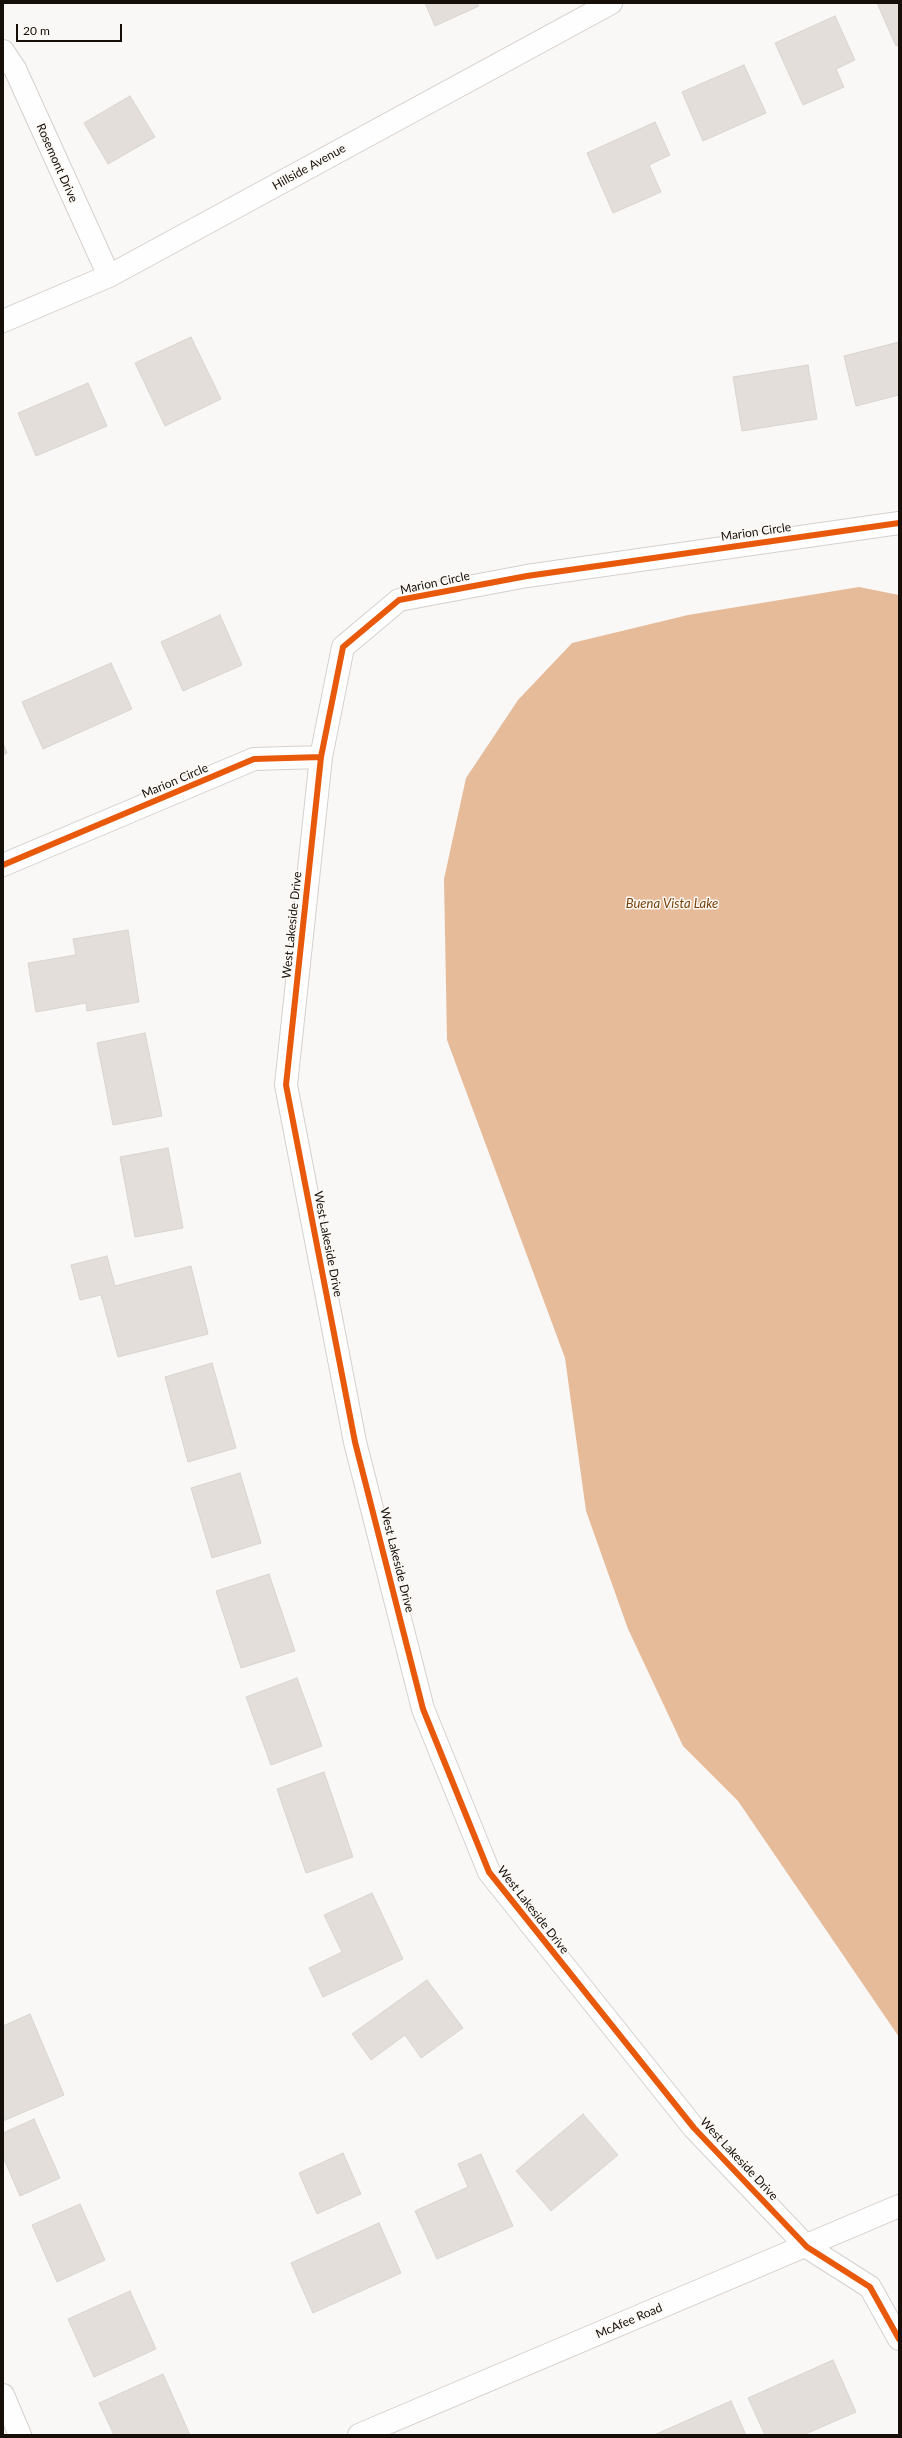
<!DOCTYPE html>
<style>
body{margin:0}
#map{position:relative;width:902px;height:2438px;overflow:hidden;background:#faf8f6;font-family:Lato,sans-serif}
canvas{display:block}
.frame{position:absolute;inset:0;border:4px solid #150e09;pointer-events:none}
.scale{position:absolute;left:16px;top:24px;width:106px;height:18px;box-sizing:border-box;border:2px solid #150e09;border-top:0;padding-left:5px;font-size:12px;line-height:14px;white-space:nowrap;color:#150e09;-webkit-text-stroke:3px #fcf8f4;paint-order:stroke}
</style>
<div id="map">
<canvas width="902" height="2438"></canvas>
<div class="frame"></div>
<div class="scale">20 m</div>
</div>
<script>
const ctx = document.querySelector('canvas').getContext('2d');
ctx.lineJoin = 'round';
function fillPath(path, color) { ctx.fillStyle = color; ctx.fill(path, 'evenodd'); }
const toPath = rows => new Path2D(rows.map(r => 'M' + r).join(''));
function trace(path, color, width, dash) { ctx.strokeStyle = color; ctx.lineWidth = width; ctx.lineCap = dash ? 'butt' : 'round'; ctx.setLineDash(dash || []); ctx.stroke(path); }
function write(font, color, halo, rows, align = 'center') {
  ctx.font = font + ' Lato,sans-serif'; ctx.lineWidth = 3; ctx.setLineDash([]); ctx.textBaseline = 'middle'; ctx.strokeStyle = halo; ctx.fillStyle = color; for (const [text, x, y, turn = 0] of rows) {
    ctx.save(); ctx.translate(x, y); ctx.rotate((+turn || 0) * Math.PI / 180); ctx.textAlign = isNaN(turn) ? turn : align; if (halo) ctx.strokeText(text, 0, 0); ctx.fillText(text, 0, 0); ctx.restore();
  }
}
const water = toPath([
 [859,587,899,595,899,2037,738,1801,683,1746,628,1629,586,1511,565,1358,447,1040,444,879,466,778,518,700,572,643,688,615]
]);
const building = toPath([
 [425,3,477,3,479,6,435,26,425,3],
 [877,3,899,3,899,45,896,46,877,3],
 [835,16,855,60,836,69,844,87,803,105,775,43,835,16],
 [744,65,766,113,703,141,682,92,744,65],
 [130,96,155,137,108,164,84,123,130,96],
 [655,122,670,155,649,165,661,192,613,213,587,153,655,122],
 [191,337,221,399,165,426,135,363,191,337],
 [899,342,899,395,856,406,844,356,899,342],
 [808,365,817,419,742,431,733,377,808,365],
 [88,383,107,426,36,456,18,413,88,383],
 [220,615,242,665,183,691,161,642,220,615],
 [111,663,132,709,43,749,22,702,111,663],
 [3,743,7,753,3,755,3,743],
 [128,930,139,1002,87,1011,86,1003,36,1012,28,963,76,955,73,939,128,930],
 [145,1033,162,1116,113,1125,97,1043,145,1033],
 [168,1148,183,1228,135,1237,120,1157,168,1148],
 [107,1256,115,1286,191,1266,208,1334,118,1357,101,1295,80,1300,71,1265,107,1256],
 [212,1363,236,1448,188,1462,165,1377,212,1363],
 [240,1473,261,1543,212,1558,191,1488,240,1473],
 [269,1574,295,1651,241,1668,216,1591,269,1574],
 [297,1678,322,1746,271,1765,246,1697,297,1678],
 [324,1772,353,1857,306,1873,277,1789,324,1772],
 [372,1893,403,1959,323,1997,309,1968,342,1952,324,1915,372,1893],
 [427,1980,463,2028,421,2058,405,2035,371,2060,352,2034,427,1980],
 [30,2014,64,2095,3,2121,3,2026,30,2014],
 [583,2114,618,2155,551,2211,516,2171,583,2114],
 [34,2119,60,2178,20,2196,3,2157,3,2133,34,2119],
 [343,2153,361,2194,317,2214,299,2173,343,2153],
 [481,2154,513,2226,437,2259,415,2211,468,2187,458,2164,481,2154],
 [80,2204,105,2260,57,2282,32,2225,80,2204],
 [379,2223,401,2273,313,2313,291,2263,379,2223],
 [130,2291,156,2349,94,2377,68,2319,130,2291],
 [833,2360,856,2412,803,2435,765,2435,748,2398,833,2360],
 [163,2374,190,2435,114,2435,99,2403,163,2374],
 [731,2401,746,2435,654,2435,731,2401]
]);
const street = toPath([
 [3,51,15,69,109,276],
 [3,321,109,276,611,3],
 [321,757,286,1085,355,1442,423,1709,489,1872,694,2128,807,2247,870,2287,899,2339],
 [3,865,254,759,321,757,343,647,399,600,527,576,899,523],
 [3,2395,20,2435]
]);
const secondary = toPath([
 [359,2435,899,2206]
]);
const cycleway = toPath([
 [321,757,286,1085,355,1442,423,1709,489,1872,694,2128,807,2247,870,2287,899,2339],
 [3,865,254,759,321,757,343,647,399,600,527,576,899,523]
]);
const streetNames = [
 ["Rosemont Drive",57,163,66],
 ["Hillside Avenue",309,167,-29],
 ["Marion Circle",756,532,-8],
 ["Marion Circle",435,583,-12],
 ["Marion Circle",175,781,-23],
 ["West Lakeside Drive",292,925,-84],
 ["West Lakeside Drive",328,1244,79],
 ["West Lakeside Drive",397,1560,76],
 ["West Lakeside Drive",533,1910,52],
 ["West Lakeside Drive",739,2159,47],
 ["McAfee Road",629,2321,-23]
];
const waterNames = [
 ["Buena Vista Lake",672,904]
];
fillPath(water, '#e6bb9a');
fillPath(building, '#e3deda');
trace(building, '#d8d4d0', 1);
trace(street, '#d5d0cd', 24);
trace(secondary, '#d5d0cd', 24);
trace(street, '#fefefe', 22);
trace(secondary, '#fefefe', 22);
trace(cycleway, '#e8590c', 6);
write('12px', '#150e09', '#fcf8f4', streetNames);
write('italic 13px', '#7b430b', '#fcf8f4', waterNames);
</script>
